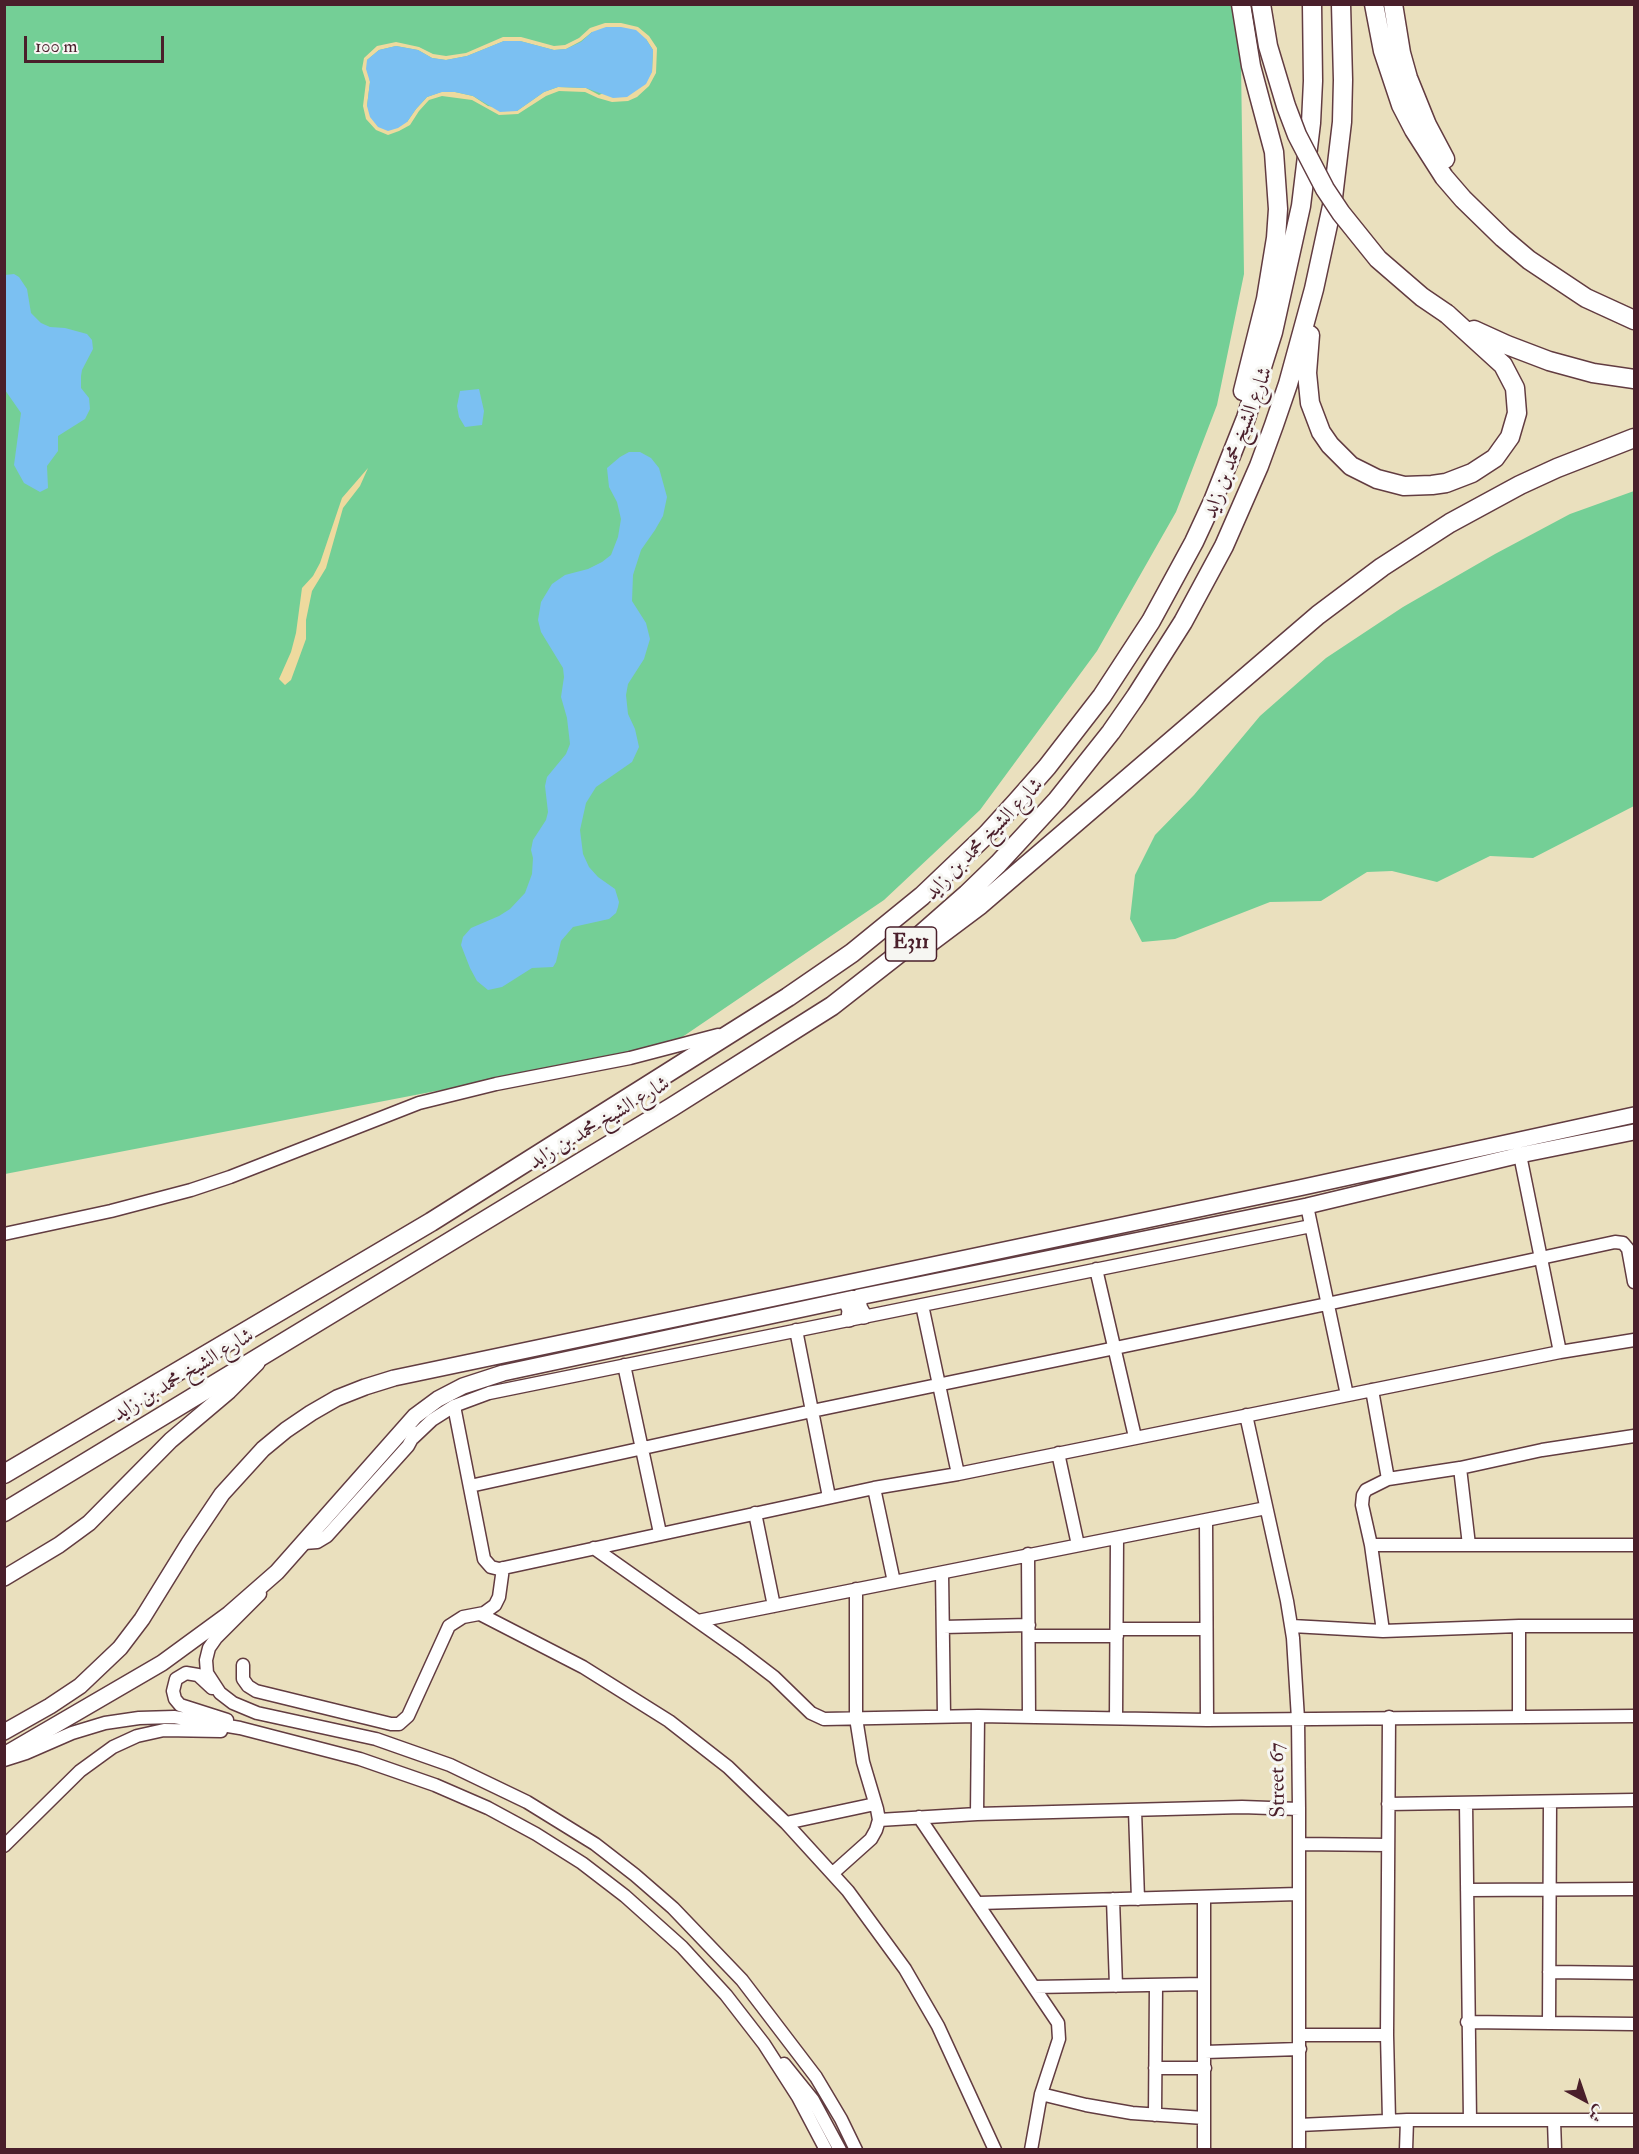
<!DOCTYPE html>
<meta charset="utf-8">
<style>
body{margin:0}
#map{position:relative;width:1639px;height:2154px;overflow:hidden;background:#eae0be;font-family:"IM FELL Double Pica",Amiri,serif}
canvas{display:block}
.frame{position:absolute;inset:0;border:6px solid #4a1f2b;pointer-events:none}
.north{position:absolute;left:1555px;top:2070px;width:60px;height:60px;-webkit-text-stroke:4px #f6f6f2;paint-order:stroke;rotate:140deg;font-size:16px;font-weight:700;line-height:24px;text-align:center;color:#4a1f2b}
.north::after{content:'';display:block;margin:auto;width:21px;height:27px;background:#4a1f2b;clip-path:polygon(50% 0,100% 100%,50% 72%,0 100%)}
.scale{position:absolute;left:24px;top:36px;width:140px;height:27px;box-sizing:border-box;border:3px solid #4a1f2b;border-top:0;padding-left:8px;font-size:18px;line-height:21px;white-space:nowrap;color:#4a1f2b;-webkit-text-stroke:4px #f6f6f2;paint-order:stroke}
</style>
<div id="map">
<canvas width="1639" height="2154"></canvas>
<div class="frame"></div>
<div class="north">ش</div>
<div class="scale">100 m</div>
</div>
<script>
const ctx = document.querySelector('canvas').getContext('2d');
ctx.lineJoin = 'round';
function fillPath(path, color) { ctx.fillStyle = color; ctx.fill(path, 'evenodd'); }
const toPath = rows => new Path2D(rows.map(r => 'M' + r).join(''));
function trace(path, color, width, dash) { ctx.strokeStyle = color; ctx.lineWidth = width; ctx.lineCap = dash ? 'butt' : 'round'; ctx.setLineDash(dash || []); ctx.stroke(path); }
function write(font, color, halo, rows, align = 'center') {
  ctx.font = font + ' "IM FELL Double Pica",Amiri,serif'; ctx.lineWidth = 6; ctx.setLineDash([]); ctx.textBaseline = 'middle'; ctx.strokeStyle = halo; ctx.fillStyle = color; for (const [text, x, y, turn = 0] of rows) {
    ctx.save(); ctx.translate(x, y); ctx.rotate((+turn || 0) * Math.PI / 180); ctx.textAlign = isNaN(turn) ? turn : align; if (halo) ctx.strokeText(text, 0, 0); ctx.fillText(text, 0, 0); ctx.restore();
  }
}
const green = toPath([
 [4,5,1234,5,1241,63,1244,274,1217,405,1176,512,1097,651,980,810,884,900,669,1046,470,1086,436,1091,5,1174],
 [1634,491,1634,806,1533,858,1490,856,1437,882,1392,871,1367,872,1321,901,1270,902,1175,939,1142,942,1130,919,1135,875,1155,835,1194,795,1260,716,1326,658,1403,607,1495,554,1570,514]
]);
const sand = toPath([
 [605,23,621,23,638,27,649,36,657,48,656,73,649,86,637,97,628,101,612,102,598,98,585,92,559,91,546,96,518,114,499,115,472,100,442,96,429,100,419,111,410,125,399,131,388,135,376,130,366,119,363,106,366,82,362,69,364,58,377,46,396,42,419,47,433,54,446,56,466,53,503,37,521,37,554,46,565,45,579,38,590,28],
 [592,32,646,39,653,50,652,72,599,95,586,88,558,87,544,92,517,111,488,106,473,96,455,92,441,92,427,97,416,109,407,122,367,106,370,82,367,60,379,50,396,46,418,50,432,58,446,60,467,56,504,41,520,41,554,50,566,49,581,41],
 [368,468,360,486,343,508,326,568,312,591,306,620,306,639,291,680,285,685,279,679,291,652,296,633,302,588,313,576,320,563,342,498]
]);
const water = toPath([
 [606,27,621,27,636,30,646,39,653,50,652,72,646,84,627,97,613,98,586,88,558,87,544,92,517,111,500,112,473,96,455,92,442,92,427,97,416,109,407,122,398,128,388,131,378,127,370,117,367,106,370,82,366,69,367,60,379,50,396,46,418,50,432,58,446,60,467,56,504,41,520,41,554,50,566,49,581,42,592,32],
 [14,274,19,277,27,289,31,313,41,323,50,327,65,328,87,334,92,340,93,349,82,370,81,376,81,388,89,398,90,409,85,419,58,436,58,451,47,466,48,488,40,492,24,483,14,465,21,413,5,390,5,275],
 [479,389,484,411,482,425,465,427,459,417,457,406,460,391],
 [629,452,640,452,651,458,659,468,667,497,663,516,655,530,641,550,633,575,632,601,646,623,650,639,644,659,628,684,626,695,628,714,635,729,639,747,632,762,596,787,586,803,580,830,583,854,589,867,598,877,615,889,619,902,618,907,616,913,609,919,573,927,561,941,556,962,553,967,532,968,502,987,488,990,477,981,470,968,461,945,463,937,471,928,499,916,510,909,525,893,532,874,533,858,531,850,533,840,546,820,548,812,545,786,547,777,566,754,570,744,567,718,561,697,564,677,563,668,541,632,538,620,541,602,552,584,565,575,588,569,602,562,611,555,618,537,621,519,617,502,609,487,607,468,620,457]
]);
const minor = toPath([
 [1520,1155,1560,1352],
 [1307,1206,1347,1395],
 [4,1234,111,1211,191,1190,230,1177,419,1103,496,1084,630,1058,718,1035],
 [1096,1269,1135,1437],
 [922,1305,958,1474],
 [796,1330,829,1497],
 [624,1365,660,1533],
 [1372,1390,1388,1479],
 [454,1406,484,1559,491,1567,499,1569,874,1488,958,1474,1560,1352,1634,1340],
 [1246,1415,1287,1601,1293,1638,1298,1719,1299,1809,1299,2150],
 [413,1438,432,1420,454,1406,489,1393,1311,1226],
 [1058,1453,1078,1545],
 [1460,1468,1469,1545],
 [470,1486,812,1411,1327,1304,1615,1242,1623,1243,1628,1249,1634,1282],
 [874,1488,894,1582],
 [755,1513,774,1606],
 [1206,1520,1207,1720],
 [304,1543,317,1542,327,1536,408,1446,415,1433],
 [1371,1545,1634,1545],
 [594,1548,740,1651,774,1677,811,1713,824,1719,978,1716,1207,1720,1634,1716],
 [1028,1554,1029,1717],
 [942,1573,944,1716],
 [260,1594,216,1638,209,1648,206,1660,207,1673,220,1693,233,1703,257,1713,376,1739,450,1765,527,1802,595,1844,635,1875,673,1908,742,1980,816,2077,841,2119,856,2150],
 [480,1614,583,1667,669,1721,728,1767,786,1823,848,1891,905,1969,938,2026,995,2150],
 [698,1621,1266,1508],
 [1292,1626,1383,1631,1519,1626,1634,1626],
 [1519,1626,1519,1716],
 [943,1627,1029,1625],
 [1117,1629,1205,1629],
 [1383,1631,1371,1545,1362,1505,1363,1495,1366,1490,1388,1479,1460,1468,1542,1450,1634,1436],
 [1029,1636,1117,1636],
 [243,1665,243,1679,248,1686,256,1691,391,1724,399,1724,408,1716,449,1626,463,1617,484,1613,495,1605,499,1597,503,1568],
 [212,1688,198,1675,186,1673,176,1679,173,1691,175,1699,180,1705,227,1720],
 [1116,1718,1117,1538],
 [4,1760,26,1753,72,1733,105,1723,139,1718,174,1717,240,1728,360,1759,435,1785,488,1808,536,1834,582,1863,625,1896,682,1947,726,1995,764,2044,798,2097,826,2150],
 [1466,1803,1470,2120],
 [1388,1804,1634,1800],
 [1135,1810,1138,1899],
 [977,1814,978,1716],
 [919,1817,1058,2023,1059,2039,1041,2094,1031,2150],
 [879,1820,977,1814,1242,1807,1299,1809],
 [786,1823,875,1804],
 [1299,1844,1388,1845],
 [4,1846,80,1771,113,1747,137,1736,164,1730,221,1731],
 [833,1873,871,1839,876,1830,879,1820,877,1809,863,1762,856,1718,856,1589],
 [1467,1890,1634,1889],
 [1204,1897,1204,2150],
 [1113,1899,1116,1986],
 [979,1903,1298,1894],
 [1549,1972,1634,1973],
 [1034,1987,1204,1984],
 [1467,2022,1634,2024],
 [1549,2023,1550,1802],
 [1300,2035,1387,2035],
 [1205,2052,1300,2049],
 [784,2064,813,2100,840,2150],
 [1155,2068,1205,2068],
 [1041,2094,1086,2105,1132,2113,1204,2118],
 [1155,2115,1156,1986],
 [1389,2120,1387,2035,1389,1717],
 [1554,2121,1555,2150],
 [1299,2125,1407,2120,1634,2120],
 [1406,2150,1407,2120]
]);
const major = toPath([
 [859,1297,859,1307,864,1316],
 [846,1300,850,1310,849,1319],
 [4,1578,59,1545,89,1523,171,1440,229,1391,257,1363],
 [4,1732,50,1706,80,1686,120,1648,142,1619,189,1543,222,1494,263,1449,286,1430,311,1413,337,1398,365,1387,394,1378,1299,1188,1634,1115],
 [4,1755,162,1663,229,1614,277,1572,415,1416,438,1399,463,1386,503,1373,859,1297,1307,1206,1520,1155,1634,1132]
]);
const highway = toPath([
 [1241,4,1251,66,1274,152,1278,209,1276,238,1266,299,1243,391],
 [1374,4,1383,51,1401,105,1414,130,1444,177,1463,199,1503,238,1529,260,1586,298,1634,320],
 [1393,4,1401,53,1408,78,1427,125,1445,159],
 [1474,330,1507,345,1549,361,1593,373,1634,379],
 [1310,335,1307,373,1310,403,1321,432,1330,445,1351,466,1377,479,1404,486,1432,485,1446,483,1472,473,1495,458,1510,437,1517,413,1515,388,1503,365,1447,314],
 [920,950,980,905,1318,615,1382,567,1450,523,1520,485,1557,468,1634,438],
 [4,1474,431,1222,788,997,852,953,922,896,987,834,1017,801,1047,767,1102,696,1151,621,1194,542,1213,501,1246,418,1273,332,1301,206,1311,123,1313,81,1312,4],
 [4,1512,672,1107,832,1006,901,952,967,894,998,864,1057,800,1111,732,1136,696,1183,622,1224,546,1259,466,1274,425,1288,384,1314,289,1332,206,1342,122,1343,80,1341,4]
]);
const highwayBridge = toPath([
 [1261,4,1268,46,1286,106,1297,135,1325,189,1341,213,1378,259,1422,297,1447,314]
]);
const shields = [
 [911,944,51]
];
const shieldNames = [
 ["E311",911,944]
];
const streetNames = [
 ["شارع الشيخ محمد بن زايد",1239,443,-69],
 ["شارع الشيخ محمد بن زايد",985,840,-46],
 ["شارع الشيخ محمد بن زايد",600,1124,-31],
 ["شارع الشيخ محمد بن زايد",184,1376,-31],
 ["Street 67",1279,1780,-91]
];
fillPath(green, '#74cf96');
fillPath(sand, '#eeda9e');
fillPath(water, '#7bc0f2');
trace(minor, '#623c41', 15);
trace(major, '#623c41', 18);
trace(highway, '#623c41', 21);
trace(minor, '#fff', 12);
trace(major, '#fff', 15);
trace(highway, '#fff', 18);
trace(highwayBridge, '#623c41', 21, []);
trace(highwayBridge, '#fff', 18);
for (const [x, y, w] of shields) { const box = new Path2D(); box.roundRect(x - w / 2, y - 17, w, 34, 4.5); ctx.fillStyle = '#f6f6f2'; ctx.fill(box); trace(box, '#4a1f2b', 1.5); }
write('bold 20px', '#4a1f2b', null, shieldNames);
write('21px', '#4a1f2b', '#f6f6f2', streetNames);
</script>
